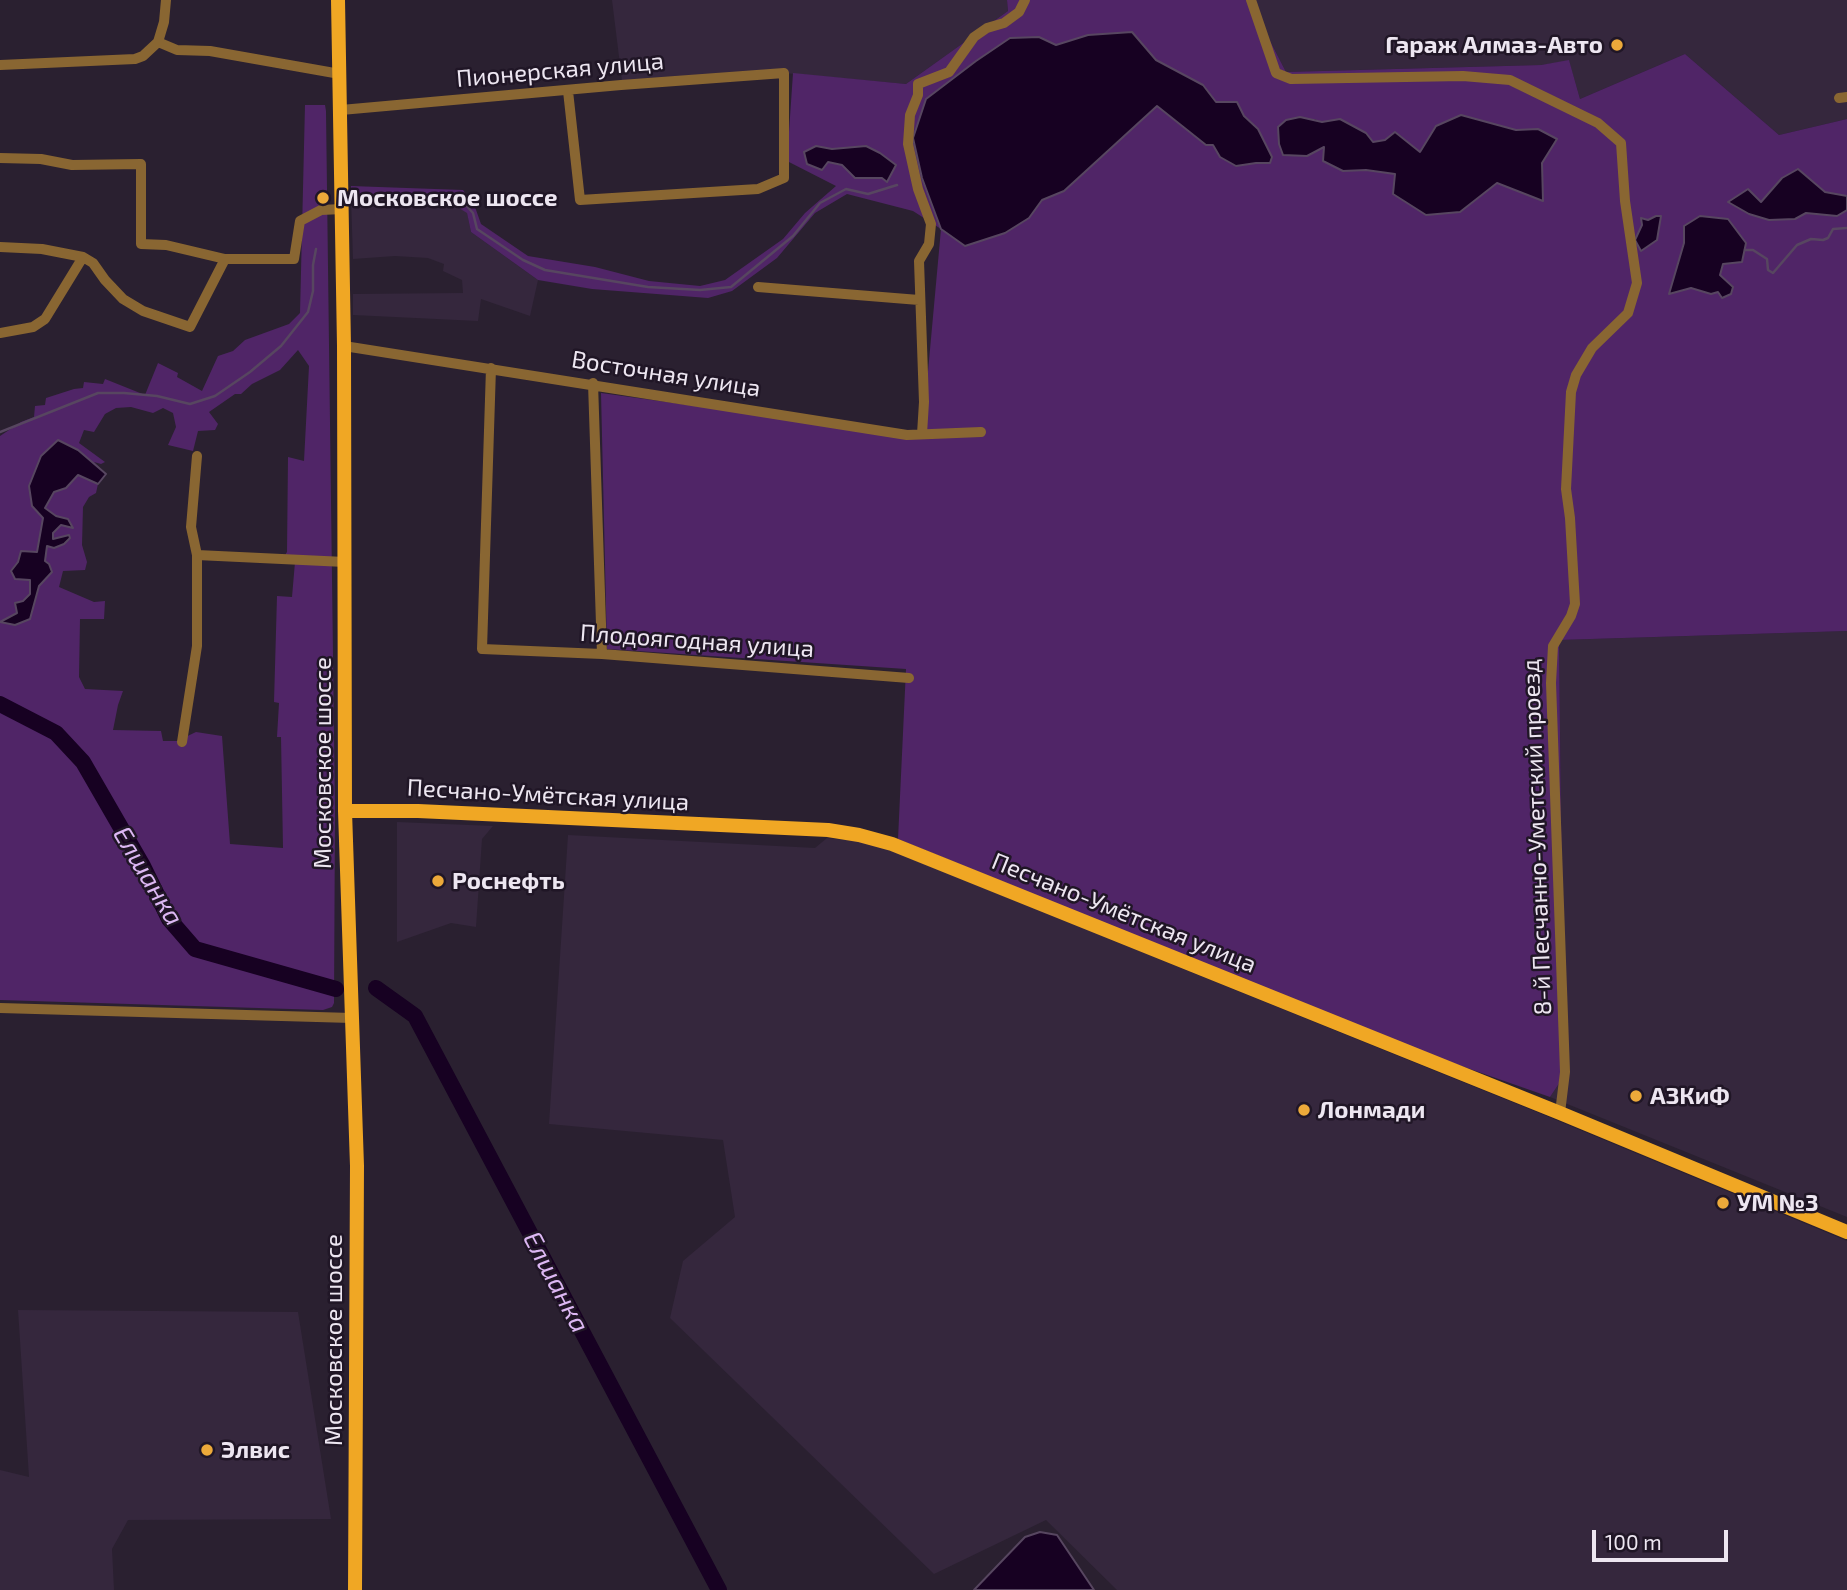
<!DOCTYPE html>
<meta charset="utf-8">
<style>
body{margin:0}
#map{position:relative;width:1847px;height:1590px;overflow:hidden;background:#2a2030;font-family:"Exo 2",sans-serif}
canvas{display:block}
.scale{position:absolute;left:1592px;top:1530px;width:136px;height:32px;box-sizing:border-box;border:4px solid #ede6f1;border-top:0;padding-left:9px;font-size:21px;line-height:24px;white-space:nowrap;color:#ede6f1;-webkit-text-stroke:5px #201626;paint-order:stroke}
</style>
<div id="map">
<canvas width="1847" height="1590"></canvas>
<div class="scale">100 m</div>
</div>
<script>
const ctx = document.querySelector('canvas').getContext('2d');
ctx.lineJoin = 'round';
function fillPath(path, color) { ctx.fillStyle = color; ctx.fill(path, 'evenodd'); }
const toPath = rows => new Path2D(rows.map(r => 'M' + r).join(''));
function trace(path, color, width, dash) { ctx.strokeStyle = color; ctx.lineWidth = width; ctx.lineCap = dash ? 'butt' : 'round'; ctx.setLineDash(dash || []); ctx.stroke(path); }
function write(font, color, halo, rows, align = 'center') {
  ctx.font = font + ' "Exo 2",sans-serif'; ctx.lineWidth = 5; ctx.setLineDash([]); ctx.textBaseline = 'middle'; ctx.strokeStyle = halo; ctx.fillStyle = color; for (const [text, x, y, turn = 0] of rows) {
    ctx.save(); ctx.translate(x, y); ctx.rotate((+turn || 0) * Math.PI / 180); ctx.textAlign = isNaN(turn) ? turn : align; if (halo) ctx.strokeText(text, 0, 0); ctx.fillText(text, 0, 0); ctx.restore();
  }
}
const built = toPath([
 [612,0,1007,0,1008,11,906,84,784,73,622,81],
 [1249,0,1847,0,1847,119,1779,135,1685,54,1580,99,1569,61,1541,65,1286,72],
 [424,196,454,205,467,212,471,232,538,280,530,316,481,299,478,321,353,315,353,294,463,293,462,280,443,271,444,264,428,258,395,256,353,259,351,198],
 [1847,631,1847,1217,1550,1097,1568,1070,1561,822,1559,640],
 [397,822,493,826,482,839,476,927,451,923,397,942],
 [568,835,815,848,827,838,859,841,882,847,1544,1115,1847,1241,1847,1590,1117,1590,1046,1520,934,1574,670,1318,683,1261,735,1217,723,1140,549,1124],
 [18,1310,298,1312,331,1519,128,1520,112,1549,114,1590,0,1590,0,1470,29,1477]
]);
const green = toPath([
 [1007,0,1249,0,1286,72,1541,65,1569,60,1580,99,1685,54,1779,135,1847,119,1847,196,1825,192,1811,180,1771,191,1761,202,1729,202,1795,219,1806,213,1837,216,1847,210,1847,631,1559,640,1561,822,1568,1070,1550,1097,1410,1048,898,839,906,669,607,649,601,393,922,437,941,229,913,211,847,194,815,213,777,258,732,291,708,298,592,289,538,280,471,232,467,213,454,205,424,196,351,198,351,186,463,190,475,207,481,224,528,256,595,267,649,281,700,286,725,280,783,239,805,213,836,186,787,161,793,73,906,84,1008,11],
 [1132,32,1156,60,1203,85,1216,102,1237,102,1244,116,1258,129,1269,163,1256,163,1236,166,1213,145,1206,145,1157,105,1064,191,1042,200,1029,218,926,99,976,61,1010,38,1039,37,1056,45,1088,35],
 [1314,119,1322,122,1340,119,1366,133,1373,142,1385,140,1396,132,1420,153,1427,142,1516,130,1538,129,1557,139,1542,163,1488,188,1366,170,1343,171,1325,147],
 [1684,243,1746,243,1742,262,1724,263,1720,275,1733,286,1711,294,1691,288,1669,293],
 [305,105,325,105,326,111,335,811,334,1003,332,1007,323,1010,0,1000,0,436,21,422,34,417,35,406,45,405,46,398,74,389,83,388,84,382,103,384,105,379,145,395,158,363,178,373,177,377,202,391,218,356,233,351,245,340,289,324,300,313],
 [298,350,309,366,304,461,288,457,287,552,281,561,295,562,292,597,277,596,274,702,279,703,277,737,281,737,283,848,230,844,222,736,196,732,177,741,163,741,161,731,113,730,118,705,123,691,85,689,79,677,80,619,104,619,105,601,94,602,59,587,63,571,85,570,87,562,82,545,83,507,89,497,96,493,98,484,106,474,94,462,101,464,105,462,79,443,84,430,94,432,105,414,116,408,131,407,153,413,163,408,173,413,176,427,168,445,193,451,198,431,215,430,218,424,209,412,235,394,241,394,252,384,280,370]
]);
const water = toPath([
 [1132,32,1156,60,1203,85,1216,102,1237,102,1244,116,1258,129,1272,157,1270,163,1256,163,1236,166,1220,157,1213,145,1206,145,1157,106,1064,191,1042,200,1029,218,1005,233,965,246,941,229,922,178,913,138,926,99,976,61,1010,38,1039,37,1056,45,1088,35,1132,32],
 [1461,115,1516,130,1538,129,1557,139,1542,163,1543,201,1497,183,1460,212,1426,215,1393,194,1395,174,1366,170,1343,171,1323,161,1324,147,1307,156,1283,155,1279,144,1278,127,1286,120,1300,117,1322,122,1340,119,1366,133,1373,142,1385,140,1395,132,1420,152,1436,126,1461,115],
 [816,146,832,149,866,146,880,153,896,165,887,182,882,178,855,178,842,165,828,162,822,170,807,164,804,152,816,146],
 [1798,169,1825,192,1847,196,1847,210,1837,216,1806,213,1795,219,1769,220,1749,214,1728,202,1748,189,1761,202,1782,178,1798,169],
 [1656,216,1661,216,1657,240,1641,251,1635,240,1642,225,1641,218,1648,220,1656,216],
 [1700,216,1728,219,1746,243,1742,262,1723,264,1720,275,1733,287,1731,294,1722,298,1718,292,1711,294,1691,288,1669,294,1684,243,1684,226,1700,216],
 [58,440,78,450,106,474,98,484,78,475,66,488,54,492,45,508,56,516,68,519,73,528,61,525,53,533,53,539,69,535,70,538,64,544,54,548,47,546,45,561,49,564,52,572,39,586,30,619,15,625,0,622,17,613,15,603,23,601,30,594,30,580,15,579,11,571,18,562,21,551,37,552,43,518,32,506,29,486,41,456,58,440],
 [1040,1532,1057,1535,1094,1590,974,1590,1025,1537,1040,1532]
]);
const stream = toPath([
 [380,195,423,194,449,197,463,202,473,213,477,229,523,260,545,270,648,287,700,290,731,287,793,236,820,203,846,189,868,194,897,185],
 [1745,250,1753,250,1767,259,1768,270,1773,273,1797,245,1811,239,1823,240,1828,238,1833,229,1847,228],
 [0,432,98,393,124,393,157,396,190,404,215,396,250,372,281,346,308,312,313,291,313,265,316,249]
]);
const river = toPath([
 [0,704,56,733,83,762,143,866,169,919,195,949,336,989],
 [376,988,415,1016,719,1590]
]);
const minor = toPath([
 [1251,0,1276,73,1291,79,1463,76,1510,80,1598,123,1621,143,1625,201,1637,283,1628,313,1592,348,1576,375,1571,392,1566,489,1570,518,1575,604,1571,616,1553,646,1551,683,1565,1072,1560,1113],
 [158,42,164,22,166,0],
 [0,65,135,59,143,56,158,42,177,50,210,51,340,74],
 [1839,98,1847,97],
 [341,110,621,85,784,73,784,178,758,189,580,200,568,91],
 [0,158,41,159,72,165,141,164,141,244,166,245,225,259,294,259,300,221,321,210,342,209],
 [0,247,42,249,83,257,93,263,105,280,123,299,143,311,190,327,225,259],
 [758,287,919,300],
 [0,333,33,327,45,319,83,257],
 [344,346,907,435,981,432],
 [491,368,482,649,602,654,909,678],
 [593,383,602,654],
 [922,434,924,402,919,261,929,244,931,224,918,189,908,144,910,115,918,95,918,84,949,72,974,37,987,28,1004,23,1019,12,1025,0],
 [197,555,345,562],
 [182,742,197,646,197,555,191,527,197,456],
 [0,1008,352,1018]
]);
const major = toPath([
 [338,0,344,346,345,811,357,1166,355,1590],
 [345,811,418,811,828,830,859,835,892,844,1560,1113,1847,1232]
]);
const markers = [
 [1617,45,7,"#eca93a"],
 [323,198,7,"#eca93a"],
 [438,881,7,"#eca93a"],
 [1636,1096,7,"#eca93a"],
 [1304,1110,7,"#eca93a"],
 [1723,1203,7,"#eca93a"],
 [207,1450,7,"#eca93a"]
];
const poiNames = [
 ["Гараж Алмаз-Авто",1603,45,"right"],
 ["Московское шоссе",337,198],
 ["Роснефть",452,881],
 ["АЗКиФ",1650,1096],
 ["Лонмади",1318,1110],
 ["УМ №3",1737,1203],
 ["Элвис",221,1450]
];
const streetNames = [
 ["Пионерская улица",560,70,-5],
 ["Восточная улица",666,374,9],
 ["Плодоягодная улица",697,641,4],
 ["Московское шоссе",323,763,-90],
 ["Песчано-Умётская улица",548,795,3],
 ["8-й Песчанно-Уметский проезд",1537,837,-92],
 ["Песчано-Умётская улица",1124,913,22],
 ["Московское шоссе",334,1340,-90]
];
const waterNames = [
 ["Елшанка",148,876,59],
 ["Елшанка",556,1282,62]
];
fillPath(built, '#35273d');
fillPath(green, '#502567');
fillPath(water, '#170122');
trace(water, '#574660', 2);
trace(stream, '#574660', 2.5);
trace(river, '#170122', 16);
trace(minor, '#896632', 10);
trace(major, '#f0a724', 14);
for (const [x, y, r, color] of markers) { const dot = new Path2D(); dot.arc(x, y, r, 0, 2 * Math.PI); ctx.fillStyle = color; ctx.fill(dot); trace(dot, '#201626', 2.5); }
write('bold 24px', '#ede6f1', '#201626', poiNames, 'left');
write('24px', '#ede6f1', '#201626', streetNames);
write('italic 26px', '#dcb7f3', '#201626', waterNames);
</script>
